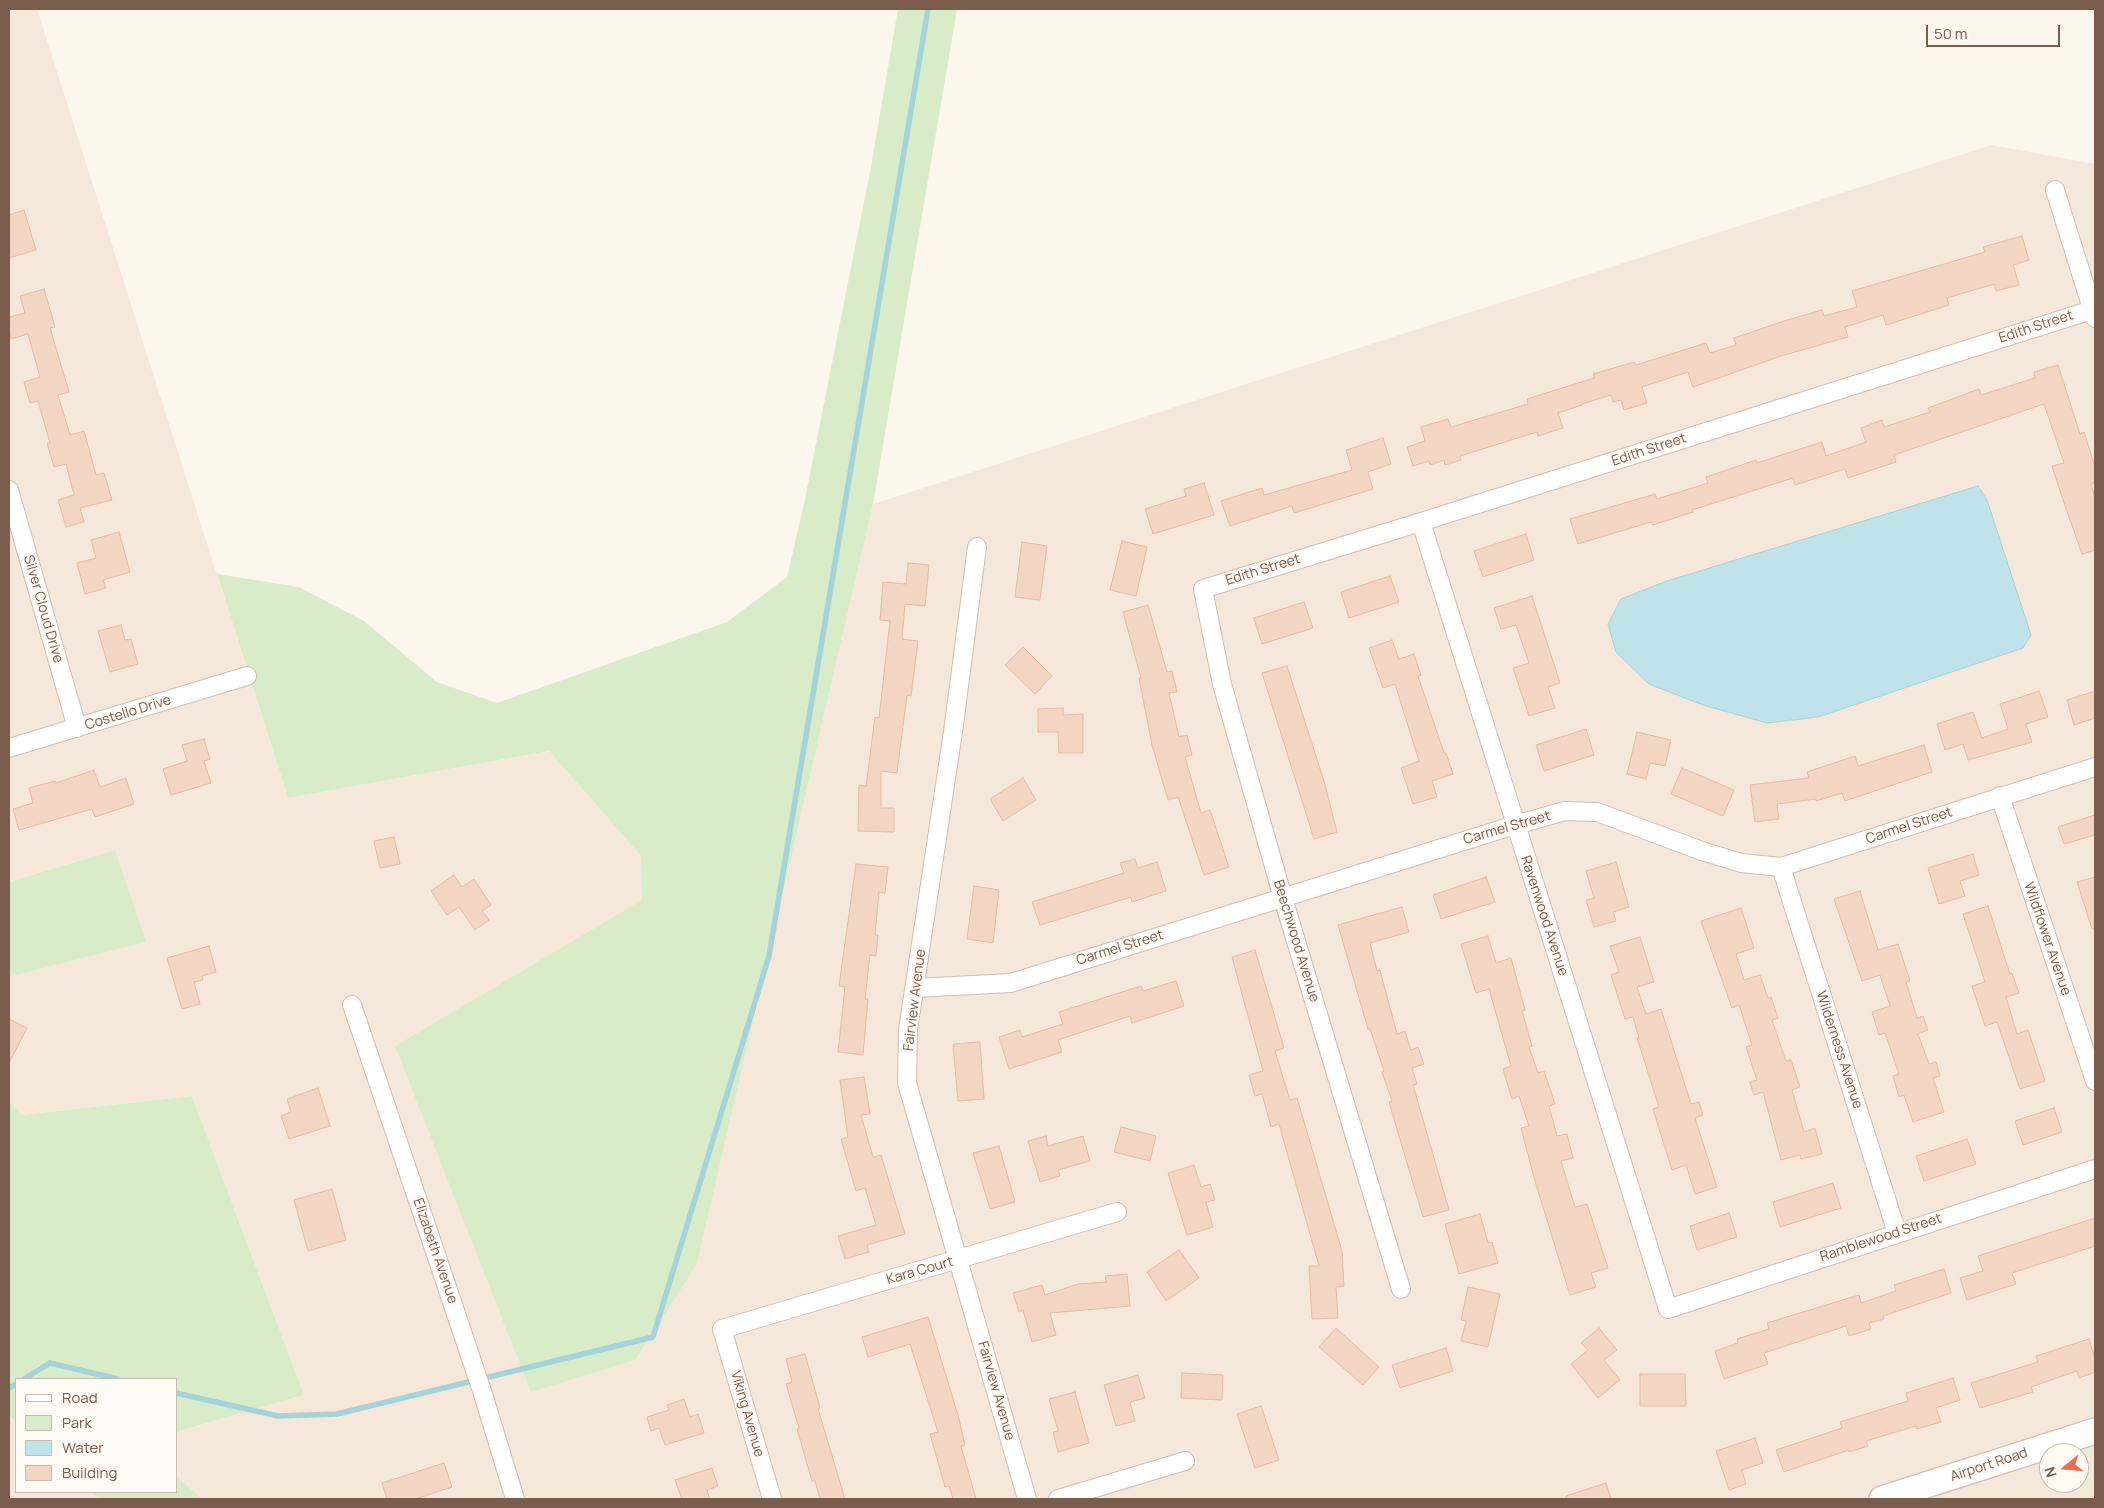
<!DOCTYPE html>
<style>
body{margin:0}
#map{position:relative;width:2104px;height:1508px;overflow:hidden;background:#fdf6ec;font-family:Manrope,sans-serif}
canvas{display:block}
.frame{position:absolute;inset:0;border:10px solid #7a5c4d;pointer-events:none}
.legend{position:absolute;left:15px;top:1378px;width:162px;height:115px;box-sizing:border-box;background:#fffaf3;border:1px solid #cabbb1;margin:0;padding:6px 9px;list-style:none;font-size:15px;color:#7a5c4d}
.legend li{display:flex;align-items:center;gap:10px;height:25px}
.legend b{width:25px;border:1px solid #cabbb1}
.north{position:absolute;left:2039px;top:1443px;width:50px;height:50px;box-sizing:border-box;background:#fffaf3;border:1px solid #cabbb1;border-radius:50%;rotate:253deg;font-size:14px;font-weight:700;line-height:20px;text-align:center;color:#7a5c4d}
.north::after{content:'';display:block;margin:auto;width:18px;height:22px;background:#e76f51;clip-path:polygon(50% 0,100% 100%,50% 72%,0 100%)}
.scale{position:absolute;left:1926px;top:25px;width:134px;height:22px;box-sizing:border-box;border:2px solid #7a5c4d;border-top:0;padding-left:6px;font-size:15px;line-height:18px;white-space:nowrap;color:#7a5c4d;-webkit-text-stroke:4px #fffaf3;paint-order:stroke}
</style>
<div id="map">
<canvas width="2104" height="1508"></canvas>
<div class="frame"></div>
<ul class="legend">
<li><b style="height:6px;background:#fff"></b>Road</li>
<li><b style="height:14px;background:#d8ecc9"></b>Park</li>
<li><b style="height:14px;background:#bfe3e8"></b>Water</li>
<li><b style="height:14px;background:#f3d5c3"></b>Building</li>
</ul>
<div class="north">N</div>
<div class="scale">50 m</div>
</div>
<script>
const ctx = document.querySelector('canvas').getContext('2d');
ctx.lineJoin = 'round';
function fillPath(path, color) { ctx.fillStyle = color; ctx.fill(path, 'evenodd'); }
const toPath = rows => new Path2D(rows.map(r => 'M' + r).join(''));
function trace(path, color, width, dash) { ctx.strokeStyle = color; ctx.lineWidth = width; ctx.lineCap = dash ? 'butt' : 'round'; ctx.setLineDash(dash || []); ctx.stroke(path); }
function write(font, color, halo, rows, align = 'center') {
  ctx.font = font + ' Manrope,sans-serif'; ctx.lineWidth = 4; ctx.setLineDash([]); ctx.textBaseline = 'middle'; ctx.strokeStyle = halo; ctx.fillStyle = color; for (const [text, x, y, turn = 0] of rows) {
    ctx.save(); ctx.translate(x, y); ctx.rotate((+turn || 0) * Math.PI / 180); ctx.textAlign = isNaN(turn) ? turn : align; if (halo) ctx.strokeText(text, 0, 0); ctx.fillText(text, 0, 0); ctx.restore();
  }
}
const residential = toPath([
 [9,9,37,9,288,798,549,751,641,856,643,900,395,1046,697,1264,873,504,1991,145,2095,164,2095,1499,202,1499,176,1475,176,1432,304,1395,192,1096,21,1115,9,1100,9,977,145,942,115,850,9,882],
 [2049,1453,2079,1453,2079,1483,2049,1483],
 [9,1415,16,1422,16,1492,91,1492,99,1499,9,1499]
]);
const green = toPath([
 [898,9,957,9,873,504,697,1264,635,1360,531,1392,395,1046,642,900,641,856,549,751,288,798,217,574,299,587,364,621,437,682,497,703,727,622,787,577,805,499,871,167],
 [115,850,146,942,9,977,9,882],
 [192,1096,304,1395,176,1432,176,1379,16,1379,16,1422,9,1415,9,1100,21,1115],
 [176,1475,202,1499,99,1499,91,1492,176,1492]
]);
const water = toPath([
 [1978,486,1987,500,2031,635,2023,648,1818,717,1767,723,1703,705,1649,684,1616,652,1608,624,1621,599,1667,581,1978,486]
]);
const stream = toPath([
 [24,1379,50,1363,118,1379],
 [9,1388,16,1384],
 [176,1393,278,1416,337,1414,653,1337,769,956,928,9]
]);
const building = toPath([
 [24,210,36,250,9,258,9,215,24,210],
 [2022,236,2029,260,2013,265,2019,285,1996,291,1994,284,1947,298,1949,305,1886,325,1883,315,1845,327,1848,337,1781,356,1693,387,1688,372,1642,387,1647,403,1624,410,1621,400,1613,402,1611,395,1582,404,1582,405,1558,413,1563,428,1538,436,1537,432,1460,456,1461,460,1445,465,1444,460,1430,465,1429,461,1413,466,1407,447,1425,441,1421,427,1448,419,1451,427,1528,404,1527,399,1594,378,1593,374,1634,362,1636,365,1706,343,1710,353,1736,345,1734,338,1784,321,1822,310,1824,316,1857,307,1852,291,1985,252,1983,247,2022,236],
 [44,289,55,327,50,328,69,392,58,395,70,435,84,431,96,475,104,473,112,500,80,508,84,522,66,527,58,500,74,495,66,464,54,467,47,443,50,443,38,401,30,403,24,382,40,377,28,334,11,339,9,330,9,317,25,313,20,296,44,289],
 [2058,365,2080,434,2084,432,2095,467,2095,482,2091,484,2095,498,2095,550,2082,554,2061,494,2052,466,2064,463,2044,404,1894,455,1896,462,1848,478,1845,469,1795,485,1793,478,1692,510,1693,512,1653,525,1651,522,1578,544,1570,519,1655,494,1657,499,1708,483,1706,477,1756,460,1757,463,1822,442,1826,456,1866,442,1861,428,1882,420,1884,427,1930,412,1928,408,1979,389,1981,395,2035,378,2034,372,2058,365],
 [1383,438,1391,464,1368,472,1373,489,1294,513,1292,506,1230,526,1221,501,1262,488,1264,495,1352,470,1346,450,1383,438],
 [1204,483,1214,515,1153,534,1145,509,1186,496,1184,489,1204,483],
 [119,532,130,572,103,580,106,588,85,594,77,563,96,558,91,540,119,532],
 [1526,534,1534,560,1483,577,1474,551,1526,534],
 [1122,541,1147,547,1136,596,1110,590,1122,541],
 [1022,542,1047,546,1040,600,1015,597,1022,542],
 [908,563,929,565,925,606,905,604,902,639,918,641,911,696,907,695,897,773,881,771,881,808,894,808,894,832,858,831,859,785,866,786,875,717,879,718,890,621,880,620,883,582,906,584,908,563],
 [1390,576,1399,602,1349,618,1341,592,1390,576],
 [1532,596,1560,683,1548,687,1555,708,1529,716,1513,668,1529,663,1516,625,1501,629,1494,608,1532,596],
 [1304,602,1313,628,1262,644,1254,618,1304,602],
 [1148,605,1167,672,1172,671,1177,692,1169,693,1179,737,1187,735,1192,755,1185,757,1201,813,1210,810,1229,867,1204,875,1178,797,1168,800,1152,745,1139,678,1141,678,1123,612,1148,605],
 [121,625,125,640,131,639,138,664,110,672,98,631,121,625],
 [1392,640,1399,659,1414,654,1421,675,1418,676,1444,753,1446,753,1453,774,1432,781,1437,797,1413,804,1401,768,1419,761,1395,684,1383,688,1369,648,1392,640],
 [1023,647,1052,676,1035,694,1005,665,1023,647],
 [1287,666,1324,781,1337,832,1314,839,1262,673,1287,666],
 [2039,691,2048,717,2026,724,2032,742,1968,760,1963,744,1945,750,1937,724,1973,712,1982,738,2008,729,2000,704,2039,691],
 [2095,691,2095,718,2074,725,2067,700,2095,691],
 [1063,708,1063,715,1083,714,1083,753,1059,753,1058,732,1038,732,1038,709,1063,708],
 [1586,729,1594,755,1544,771,1536,745,1586,729],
 [1637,732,1671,740,1665,766,1650,763,1646,779,1627,774,1637,732],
 [204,739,210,759,204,761,211,783,171,795,163,769,187,761,182,745,204,739],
 [1924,745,1932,772,1845,801,1842,793,1816,801,1816,799,1777,804,1779,819,1755,822,1750,785,1809,778,1807,772,1855,756,1858,766,1924,745],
 [1682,768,1734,790,1723,816,1671,794,1682,768],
 [94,770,100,787,126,778,134,804,95,817,92,809,19,830,13,809,33,803,29,788,55,781,56,783,94,770],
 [1023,778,1036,800,1003,821,990,799,1023,778],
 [2095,815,2095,835,2064,844,2058,827,2095,815],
 [394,837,400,864,380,868,374,841,394,837],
 [1973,854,1979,875,1960,881,1965,896,1939,904,1928,868,1973,854],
 [1135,859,1138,868,1157,862,1166,891,1132,902,1131,897,1040,925,1032,902,1124,873,1120,863,1135,859],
 [1616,862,1629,907,1613,912,1616,921,1594,927,1586,900,1594,898,1586,871,1616,862],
 [856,864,888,867,885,893,879,892,875,935,878,935,876,956,870,955,865,999,868,999,863,1055,838,1052,845,987,839,986,856,864],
 [454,875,462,887,474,879,491,905,482,911,489,920,475,930,459,907,447,915,431,891,454,875],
 [1486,877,1495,902,1441,919,1433,895,1486,877],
 [2095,877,2095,929,2092,929,2077,882,2095,877],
 [974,886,999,890,993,943,967,939,974,886],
 [1860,891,1878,950,1898,944,1910,981,1906,982,1917,1018,1923,1016,1928,1030,1918,1034,1929,1064,1936,1062,1940,1076,1933,1078,1944,1112,1913,1122,1904,1095,1899,1097,1893,1076,1899,1074,1885,1033,1879,1035,1872,1012,1890,1006,1880,975,1862,981,1834,899,1860,891],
 [1988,906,2010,974,2012,973,2019,993,2006,997,2017,1034,2028,1030,2045,1081,2020,1089,1997,1022,1985,1026,1972,986,1985,982,1963,914,1988,906],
 [1402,907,1409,932,1370,943,1377,971,1380,970,1397,1034,1405,1031,1411,1050,1418,1047,1424,1064,1412,1068,1417,1084,1413,1085,1449,1210,1423,1217,1389,1102,1392,1101,1382,1072,1384,1071,1370,1029,1368,1029,1338,925,1402,907],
 [1741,908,1754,948,1736,954,1744,980,1760,975,1768,998,1771,997,1778,1018,1772,1020,1786,1061,1791,1060,1800,1087,1792,1090,1804,1132,1815,1128,1822,1154,1801,1159,1800,1155,1781,1160,1763,1092,1754,1095,1750,1082,1757,1080,1746,1047,1752,1045,1739,1005,1732,1008,1701,921,1741,908],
 [1488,936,1496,963,1511,958,1525,1010,1522,1011,1532,1046,1529,1047,1538,1073,1544,1071,1555,1104,1549,1106,1557,1136,1567,1134,1573,1158,1561,1161,1575,1207,1587,1204,1608,1268,1591,1273,1596,1287,1570,1295,1535,1181,1521,1128,1529,1126,1519,1096,1512,1099,1503,1069,1511,1066,1489,989,1476,993,1461,944,1488,936],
 [1640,937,1654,982,1637,987,1646,1014,1661,1009,1691,1104,1699,1102,1703,1115,1695,1118,1717,1187,1695,1194,1686,1165,1672,1170,1653,1109,1659,1107,1637,1038,1639,1038,1633,1017,1625,1019,1611,975,1619,972,1610,946,1640,937],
 [209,946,216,972,202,976,203,980,194,982,200,1004,182,1009,167,958,209,946],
 [1255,950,1284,1048,1275,1051,1290,1100,1297,1098,1342,1251,1344,1286,1336,1287,1338,1318,1312,1319,1309,1266,1319,1266,1279,1124,1271,1127,1262,1094,1255,1096,1249,1075,1263,1071,1232,957,1255,950],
 [1176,981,1184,1006,1132,1023,1130,1016,1058,1040,1062,1052,1009,1069,999,1037,1020,1030,1022,1037,1063,1024,1059,1012,1141,986,1143,991,1176,981],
 [9,1019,27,1028,9,1063,9,1019],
 [980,1042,984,1099,958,1101,953,1044,980,1042],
 [864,1077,870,1114,861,1115,873,1157,881,1155,905,1234,867,1245,869,1252,845,1259,838,1236,876,1225,865,1188,856,1191,841,1139,848,1137,840,1080,864,1077],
 [318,1088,330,1126,289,1139,281,1116,291,1112,287,1099,318,1088],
 [2054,1108,2062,1132,2023,1145,2015,1121,2054,1108],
 [1121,1127,1156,1136,1150,1161,1114,1152,1121,1127],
 [1046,1136,1048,1146,1083,1136,1090,1161,1058,1170,1060,1176,1040,1182,1028,1141,1046,1136],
 [1967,1139,1976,1164,1924,1181,1916,1156,1967,1139],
 [999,1146,1015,1202,990,1209,973,1153,999,1146],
 [1194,1165,1201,1187,1210,1184,1215,1200,1206,1202,1213,1227,1187,1235,1168,1173,1194,1165],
 [1833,1183,1841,1208,1780,1227,1773,1202,1833,1183],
 [332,1189,346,1240,308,1251,294,1200,332,1189],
 [1729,1213,1737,1237,1697,1250,1690,1226,1729,1213],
 [1480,1214,1488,1243,1492,1242,1498,1263,1459,1274,1445,1224,1480,1214],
 [2095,1218,2095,1246,2012,1273,2016,1284,1967,1300,1960,1278,1983,1271,1978,1256,2095,1218],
 [1179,1250,1199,1278,1166,1301,1147,1272,1179,1250],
 [1944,1269,1951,1293,1883,1316,1884,1319,1869,1323,1871,1329,1849,1336,1846,1326,1764,1353,1768,1364,1724,1379,1715,1351,1738,1343,1737,1339,1769,1329,1767,1323,1859,1295,1861,1303,1896,1291,1894,1285,1944,1269],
 [1127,1274,1130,1306,1050,1313,1056,1335,1032,1342,1023,1310,1019,1312,1013,1293,1042,1285,1045,1295,1078,1284,1106,1282,1105,1276,1127,1274],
 [1468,1287,1500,1294,1488,1347,1461,1341,1466,1321,1461,1320,1468,1287],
 [928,1317,958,1415,965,1445,961,1446,976,1499,953,1499,949,1486,945,1487,930,1434,938,1432,910,1344,868,1357,862,1337,928,1317],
 [1336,1328,1379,1367,1363,1385,1319,1347,1336,1328],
 [1599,1328,1617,1350,1604,1360,1620,1380,1598,1398,1571,1364,1588,1350,1581,1343,1599,1328],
 [2089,1339,2095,1359,2095,1372,2079,1378,2077,1371,2031,1387,2033,1392,1980,1408,1971,1383,2038,1362,2036,1356,2089,1339],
 [1446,1348,1453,1371,1400,1388,1392,1365,1446,1348],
 [805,1354,820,1408,818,1409,845,1499,820,1499,815,1481,812,1481,797,1429,799,1428,786,1384,792,1382,786,1359,805,1354],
 [1182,1373,1223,1375,1222,1400,1181,1398,1182,1373],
 [1640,1374,1685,1374,1686,1406,1640,1406,1640,1374],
 [1138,1375,1145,1398,1130,1402,1135,1421,1116,1426,1104,1385,1138,1375],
 [1953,1378,1960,1400,1936,1408,1941,1422,1917,1429,1916,1426,1866,1441,1868,1446,1849,1452,1849,1450,1784,1472,1776,1450,1842,1428,1840,1422,1908,1401,1906,1393,1953,1378],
 [1075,1392,1089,1443,1058,1452,1053,1432,1058,1431,1049,1399,1075,1392],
 [684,1399,690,1417,698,1414,704,1433,665,1445,659,1428,651,1431,647,1417,669,1410,667,1405,684,1399],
 [1261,1406,1279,1460,1255,1468,1237,1414,1261,1406],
 [1755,1438,1763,1463,1742,1470,1746,1484,1729,1490,1716,1451,1755,1438],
 [444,1463,452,1487,415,1499,387,1499,382,1483,444,1463],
 [712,1468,718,1486,707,1490,710,1499,682,1499,675,1480,712,1468],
 [1606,1483,1611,1499,1566,1499,1566,1496,1606,1483]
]);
const street = toPath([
 [2055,190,2095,318],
 [9,490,77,728],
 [1421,522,1668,1309,2095,1169],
 [977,547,953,732,908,1030,907,1083,1027,1499],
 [9,748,247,676],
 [2000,796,2095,1081],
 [1781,867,1897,1233],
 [915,988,1011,983,1515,825,1565,811,1597,812,1702,851,1741,863,1781,867,2095,767],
 [352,1005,483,1394,515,1499],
 [1401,1289,1283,898,1222,684,1203,589,1421,522,2095,309],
 [772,1499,722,1329,1117,1212],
 [1058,1499,1185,1461]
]);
const secondary = toPath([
 [1882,1499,2095,1431]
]);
const streetNames = [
 ["Edith Street",2036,327,-18],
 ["Edith Street",1649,450,-18],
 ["Edith Street",1263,570,-17],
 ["Silver Cloud Drive",43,609,74],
 ["Costello Drive",128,713,-17],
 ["Carmel Street",1909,826,-18],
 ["Carmel Street",1507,828,-16],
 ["Ravenwood Avenue",1544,916,72],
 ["Wildflower Avenue",2047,939,71],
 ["Beechwood Avenue",1296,941,73],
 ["Carmel Street",1120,948,-17],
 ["Fairview Avenue",915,1000,-83],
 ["Wilderness Avenue",1839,1050,72],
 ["Ramblewood Street",1881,1238,-18],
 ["Elizabeth Avenue",435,1251,71],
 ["Kara Court",920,1271,-16],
 ["Fairview Avenue",996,1391,74],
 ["Viking Avenue",747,1414,74],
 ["Airport Road",1989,1465,-18]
];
fillPath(residential, '#f5e8da');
fillPath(green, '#d8ecc9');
fillPath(water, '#bfe3e8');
trace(water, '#a5d3da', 1);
trace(stream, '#a5d3da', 5.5);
fillPath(building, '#f3d5c3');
trace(building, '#e6bba3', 1);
trace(street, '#d1beb0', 20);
trace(secondary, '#d6c0b0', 28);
trace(street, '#fff', 18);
trace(secondary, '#fff', 25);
write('14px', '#7a5c4d', '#fffaf3', streetNames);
</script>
